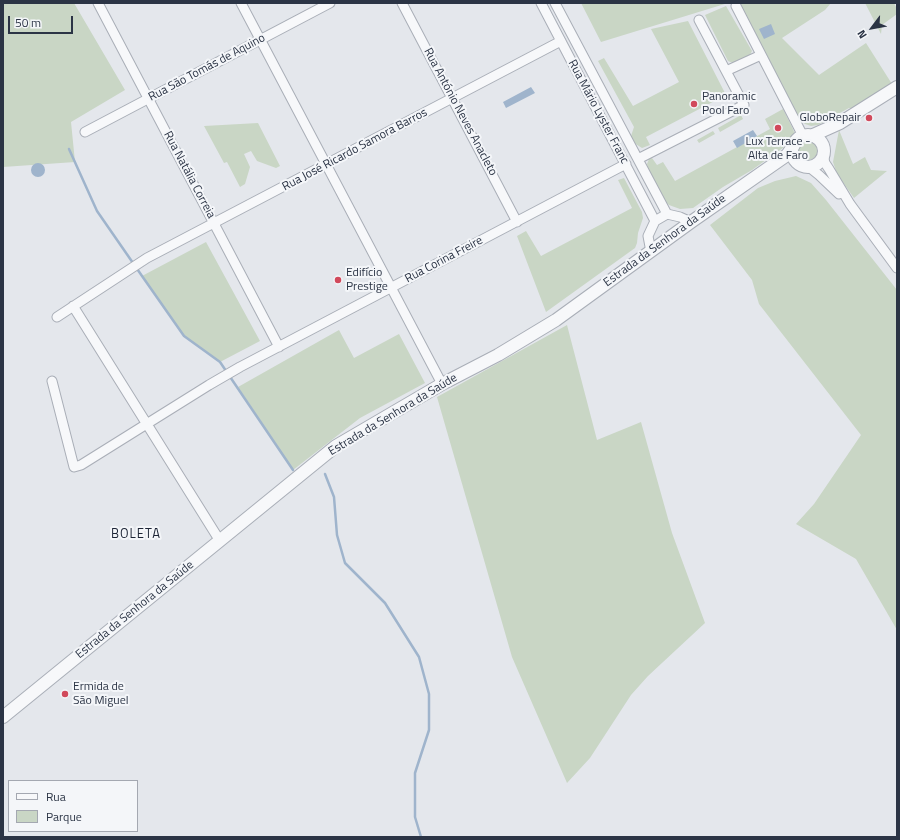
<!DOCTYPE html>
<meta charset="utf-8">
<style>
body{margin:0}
#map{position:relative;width:900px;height:840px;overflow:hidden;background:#e4e7ec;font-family:"Titillium Web",sans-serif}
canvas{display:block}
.frame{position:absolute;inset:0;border:4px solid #2b3445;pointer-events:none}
.legend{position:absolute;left:8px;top:780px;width:130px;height:52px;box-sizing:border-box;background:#f4f6f9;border:1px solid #a4a8b1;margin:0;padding:5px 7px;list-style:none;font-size:12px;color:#2b3445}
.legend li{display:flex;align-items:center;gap:8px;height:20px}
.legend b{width:20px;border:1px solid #a4a8b1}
.north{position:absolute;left:852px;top:8px;width:40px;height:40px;-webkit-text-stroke:3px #f4f6f9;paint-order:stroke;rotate:238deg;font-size:11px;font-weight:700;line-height:16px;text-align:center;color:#2b3445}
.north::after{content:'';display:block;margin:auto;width:14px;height:18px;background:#2b3445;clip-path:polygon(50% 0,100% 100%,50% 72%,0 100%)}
.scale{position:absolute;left:8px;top:16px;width:65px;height:18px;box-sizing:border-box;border:2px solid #2b3445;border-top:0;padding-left:5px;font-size:12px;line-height:14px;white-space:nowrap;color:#2b3445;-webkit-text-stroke:3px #f4f6f9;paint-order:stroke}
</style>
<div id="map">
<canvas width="900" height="840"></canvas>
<div class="frame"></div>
<ul class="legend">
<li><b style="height:5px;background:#f7f8fa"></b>Rua</li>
<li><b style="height:11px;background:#c9d6c5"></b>Parque</li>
</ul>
<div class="north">N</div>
<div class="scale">50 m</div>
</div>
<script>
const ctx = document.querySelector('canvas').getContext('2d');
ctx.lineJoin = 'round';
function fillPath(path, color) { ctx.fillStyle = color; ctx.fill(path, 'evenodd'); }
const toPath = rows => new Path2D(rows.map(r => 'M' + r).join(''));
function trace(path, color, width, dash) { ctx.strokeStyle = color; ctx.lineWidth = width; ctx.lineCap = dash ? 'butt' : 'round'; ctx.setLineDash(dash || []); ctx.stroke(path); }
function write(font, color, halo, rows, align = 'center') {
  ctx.font = font + ' "Titillium Web",sans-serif'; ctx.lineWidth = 4; ctx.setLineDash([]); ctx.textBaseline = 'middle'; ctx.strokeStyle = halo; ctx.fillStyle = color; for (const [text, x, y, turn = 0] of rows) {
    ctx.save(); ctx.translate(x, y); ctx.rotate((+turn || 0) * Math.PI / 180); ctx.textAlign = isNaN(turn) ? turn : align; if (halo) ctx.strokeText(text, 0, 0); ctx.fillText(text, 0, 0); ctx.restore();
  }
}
const green = toPath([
 [3,3,74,3,125,90,71,122,75,162,3,167],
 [581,3,728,3,601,42],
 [739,3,831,3,825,10,782,38,819,75,866,43,892,84,856,109,849,108,818,125,811,126,805,124,797,117],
 [865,3,894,3,897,9,897,14,882,25,881,34],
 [726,6,752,51,750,55,733,63,728,61,705,15],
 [688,21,726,95,646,137,650,145,642,148,634,143,631,136,634,127,598,61,604,58,633,106,679,82,651,29],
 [783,109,793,129,795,135,787,145,752,170,723,187,693,208,680,209,669,205,664,201,648,169,647,164,649,159,652,158,657,165,663,162,675,181,770,129,765,119],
 [741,115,743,119,720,132,718,128],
 [258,123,280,166,276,168,257,161,251,151,244,154,250,167,245,184,240,187,227,162,224,163,204,126],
 [839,130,853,164,865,157,871,170,887,171,854,198,837,174,833,162],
 [713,131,715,134,699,143,697,140],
 '798 150a10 10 0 1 1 20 0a10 10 0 1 1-20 0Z',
 [796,176,811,183,826,200,897,290,897,630,856,559,796,524,814,504,861,435,759,304,752,280,710,225,758,188,775,181],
 [624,178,642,212,643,218,638,233,637,243,635,248,546,312,517,236,526,231,541,256,632,208,618,180],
 [206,242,260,341,220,362,184,336,142,276],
 [567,325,597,440,641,422,672,533,705,623,648,676,631,695,590,758,567,783,512,657,437,397],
 [339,330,354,358,399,334,425,383,360,418,293,470,238,387]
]);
const water = toPath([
 [771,24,775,34,764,39,759,29],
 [531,87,535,93,506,108,503,102],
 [753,130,757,136,737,148,733,141],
 '31 170a7 7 0 1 1 14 0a7 7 0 1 1-14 0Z'
]);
const stream = toPath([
 [69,149,97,211,142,276,184,336,220,362,293,470],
 [325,474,334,497,337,535,345,563,385,603,419,657,429,694,429,730,415,773,415,817,421,837]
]);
const minor = toPath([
 [98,3,279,347],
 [241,3,442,384],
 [402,3,517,222],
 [541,3,655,221],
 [555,3,667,214],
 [736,6,803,136],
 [726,71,761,55],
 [85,132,330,3],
 [823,155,825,163,829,169,850,204,897,268],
 [638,159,744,105,699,20],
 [809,167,819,175,839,194],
 [651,252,648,236,655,221,667,214,680,217,691,222],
 [73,306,220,541],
 [57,317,147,258,561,41],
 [52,381,74,467,81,465,209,385,240,367,626,164]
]);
const tertiary = toPath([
 '792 151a16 16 0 1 1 32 0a16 16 0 1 1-32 0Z',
 [811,136,840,123,897,87],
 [3,717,336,446,442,384,498,355,556,320,691,222,787,155,794,145]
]);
const markers = [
 [694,104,4,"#d1495b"],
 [869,118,4,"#d1495b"],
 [778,128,4,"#d1495b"],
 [338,280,4,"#d1495b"],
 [65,694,4,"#d1495b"]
];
const streetNames = [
 ["Rua São Tomás de Aquino",207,68,-28],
 ["Rua António Neves Anacleto",460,112,62],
 ["Rua Mário Lyster Franc",598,112,62],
 ["Rua José Ricardo Samora Barros",355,150,-28],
 ["Rua Natália Correia",189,175,62],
 ["Estrada da Senhora da Saúde",665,241,-36],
 ["Rua Corina Freire",444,260,-28],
 ["Estrada da Senhora da Saúde",393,415,-31],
 ["Estrada da Senhora da Saúde",135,610,-39]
];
const poiNames = [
 ["Panoramic",702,97],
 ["Pool Faro",702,111],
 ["GloboRepair",861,118,"right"],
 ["Lux Terrace -",778,142,"center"],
 ["Alta de Faro",778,156,"center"],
 ["Edifício",346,273],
 ["Prestige",346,287],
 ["Ermida de",73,687],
 ["São Miguel",73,701]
];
const neighbourhoodNames = [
 ["BOLETA",136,535]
];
fillPath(green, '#c9d6c5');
fillPath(water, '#9fb4cc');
trace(stream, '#9fb4cc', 2.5);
trace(minor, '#a9aeb7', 11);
trace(tertiary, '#a9aeb7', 14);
trace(minor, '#f7f8fa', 9);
trace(tertiary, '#f7f8fa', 12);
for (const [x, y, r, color] of markers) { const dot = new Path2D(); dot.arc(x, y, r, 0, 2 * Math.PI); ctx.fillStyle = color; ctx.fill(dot); trace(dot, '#f4f6f9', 1.5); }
write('12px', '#2b3445', '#f4f6f9', streetNames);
write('12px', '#2b3445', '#f4f6f9', poiNames, 'left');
ctx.letterSpacing = '1px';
write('13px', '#1d2536', '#f4f6f9', neighbourhoodNames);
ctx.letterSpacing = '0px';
</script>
